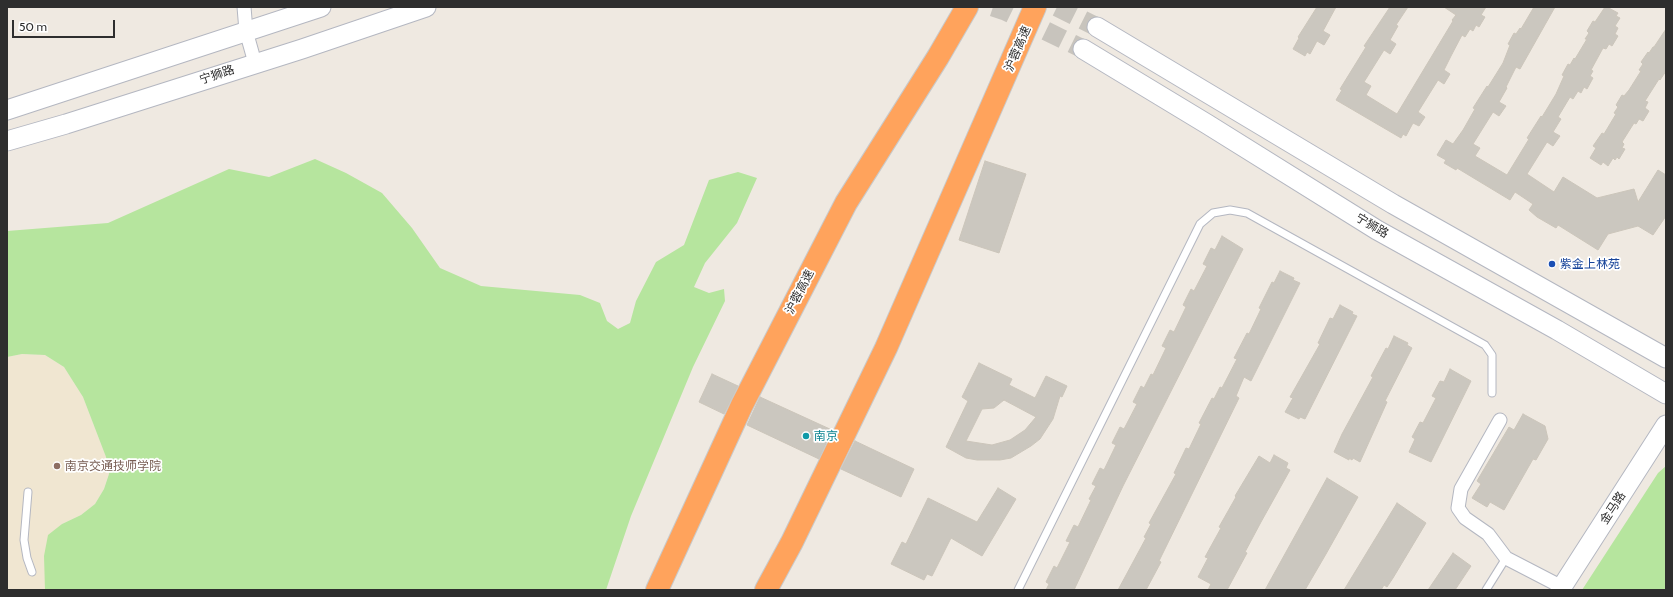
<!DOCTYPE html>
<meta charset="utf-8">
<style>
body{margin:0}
#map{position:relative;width:1673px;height:597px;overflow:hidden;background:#efe9e1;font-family:Cabin,sans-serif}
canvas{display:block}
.frame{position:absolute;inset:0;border:8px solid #2e2e2e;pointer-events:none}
.scale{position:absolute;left:12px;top:20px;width:103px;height:18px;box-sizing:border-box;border:2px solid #2e2e2e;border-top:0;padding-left:5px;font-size:12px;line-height:14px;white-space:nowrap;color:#2e2e2e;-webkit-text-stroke:3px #fff;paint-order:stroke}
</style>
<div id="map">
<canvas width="1673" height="597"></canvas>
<div class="frame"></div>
<div class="scale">50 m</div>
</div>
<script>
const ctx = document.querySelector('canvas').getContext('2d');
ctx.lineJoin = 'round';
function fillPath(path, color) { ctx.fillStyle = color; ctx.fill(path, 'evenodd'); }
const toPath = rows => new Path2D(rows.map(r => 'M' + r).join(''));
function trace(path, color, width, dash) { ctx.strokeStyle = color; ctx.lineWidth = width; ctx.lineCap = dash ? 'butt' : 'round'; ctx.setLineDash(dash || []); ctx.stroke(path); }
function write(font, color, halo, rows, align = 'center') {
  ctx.font = font + ' Cabin,"Noto Sans SC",sans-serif'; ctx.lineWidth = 3.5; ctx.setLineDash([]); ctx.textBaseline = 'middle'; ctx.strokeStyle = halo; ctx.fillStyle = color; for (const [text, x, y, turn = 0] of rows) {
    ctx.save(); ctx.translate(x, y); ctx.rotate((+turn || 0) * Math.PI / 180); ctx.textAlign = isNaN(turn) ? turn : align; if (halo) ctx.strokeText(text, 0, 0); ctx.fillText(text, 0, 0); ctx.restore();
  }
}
const education = toPath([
 [22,354,45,355,64,367,83,397,106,457,109,474,104,489,95,504,81,515,62,524,45,582,45,590,7,590,7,357]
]);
const green = toPath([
 [315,159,346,173,382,193,412,228,440,268,481,286,580,295,600,303,607,321,618,329,630,323,636,301,656,262,684,245,709,180,738,172,757,178,737,223,705,263,694,287,709,293,724,289,725,301,693,367,631,516,606,590,45,590,44,556,48,535,62,524,81,515,95,504,104,489,109,474,106,457,83,397,64,367,45,355,22,354,7,357,7,231,108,223,229,169,269,177],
 [1666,466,1666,590,1582,590,1658,473]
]);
const building = toPath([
 [1317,7,1336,7,1323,31,1330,35,1324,45,1317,41,1310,54,1307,52,1305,56,1293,49,1299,38,1298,37,1317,7],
 [1390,7,1408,7,1396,25,1398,26,1390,40,1396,44,1390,54,1384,50,1364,82,1371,86,1366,95,1397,114,1453,21,1452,20,1456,15,1444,7,1486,7,1481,15,1485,17,1479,27,1476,25,1473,31,1470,29,1465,37,1462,35,1451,56,1444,70,1450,74,1444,84,1438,80,1418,112,1425,117,1419,126,1413,123,1406,136,1403,134,1401,138,1336,100,1342,90,1340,89,1366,47,1364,46,1390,7],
 [1534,7,1555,7,1520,69,1516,67,1506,87,1507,88,1499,102,1506,106,1499,116,1493,112,1473,144,1480,148,1475,156,1507,175,1529,139,1527,138,1541,116,1542,117,1556,94,1564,76,1562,75,1568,64,1570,65,1574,58,1575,59,1587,39,1585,39,1589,33,1587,31,1593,21,1595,22,1605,7,1607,7,1618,13,1616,16,1620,18,1615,26,1618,28,1615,34,1618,36,1612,46,1609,44,1606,49,1603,48,1591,70,1593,71,1590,76,1593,78,1587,89,1584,87,1581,93,1578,91,1573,99,1570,97,1558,117,1561,119,1553,132,1560,136,1553,146,1547,142,1527,174,1554,192,1563,177,1597,198,1634,189,1638,202,1658,170,1666,175,1666,216,1653,235,1638,226,1608,234,1598,250,1558,225,1556,228,1537,217,1529,210,1533,204,1515,192,1510,200,1457,168,1456,170,1444,163,1446,160,1437,155,1446,140,1453,144,1463,130,1475,109,1473,108,1487,86,1488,87,1503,63,1510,45,1508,44,1514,33,1516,34,1520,28,1521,29,1534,7],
 [1666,29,1666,71,1660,80,1659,79,1645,101,1648,102,1645,108,1649,111,1643,121,1639,119,1636,124,1634,123,1622,142,1624,144,1622,148,1625,149,1619,159,1617,157,1615,160,1613,158,1608,166,1603,162,1601,165,1590,158,1596,148,1593,146,1602,133,1604,134,1616,114,1614,113,1618,107,1616,105,1622,95,1624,96,1629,90,1641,71,1639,70,1643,64,1641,62,1648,52,1649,53,1653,47,1654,47,1666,29],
 [985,161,1026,174,999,253,959,240,985,161],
 [1222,236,1243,249,1123,486,1074,590,1046,590,1049,584,1046,582,1054,566,1057,568,1070,542,1066,541,1074,525,1078,527,1091,500,1089,499,1096,486,1092,484,1100,468,1104,470,1116,445,1112,443,1120,427,1124,429,1137,404,1133,402,1141,386,1144,388,1151,374,1153,375,1166,348,1162,346,1170,330,1174,332,1186,307,1183,305,1191,289,1194,291,1207,266,1203,264,1211,248,1215,250,1222,236],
 [1280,271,1294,278,1293,280,1300,283,1251,381,1244,377,1236,396,1239,398,1159,561,1161,562,1146,590,1118,590,1146,538,1144,537,1151,524,1149,523,1176,474,1174,473,1186,448,1189,449,1201,424,1199,423,1212,398,1214,399,1220,387,1222,388,1237,359,1234,358,1247,333,1249,334,1261,309,1259,308,1272,282,1274,283,1280,271],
 [1340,305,1353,312,1352,314,1357,316,1305,419,1300,417,1299,419,1285,412,1293,398,1290,397,1320,344,1318,343,1330,318,1333,319,1340,305],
 [1394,336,1408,343,1407,345,1412,348,1385,401,1387,402,1360,462,1353,458,1352,460,1349,458,1349,460,1334,452,1342,434,1373,377,1371,376,1386,348,1388,349,1394,336],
 [979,363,1012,379,1009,385,1035,398,1046,376,1067,386,1062,397,1060,396,1053,419,1040,439,1031,446,1011,458,1000,460,977,460,966,458,946,447,968,401,962,397,979,363],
 [1004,400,1036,417,1025,430,1010,440,992,445,966,441,982,409,994,408,1004,400],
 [1450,369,1471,381,1431,462,1409,452,1415,439,1412,437,1420,422,1423,423,1436,398,1432,396,1440,381,1444,382,1450,369],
 [712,374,738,386,724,414,699,402,712,374],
 [760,397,832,430,819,459,747,425,760,397],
 [1523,414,1545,426,1548,439,1536,460,1533,459,1504,510,1490,502,1487,507,1472,498,1481,484,1477,481,1509,427,1514,430,1523,414],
 [855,441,914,469,901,497,841,469,855,441],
 [1274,455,1288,463,1286,468,1290,470,1261,522,1245,552,1247,553,1227,590,1208,590,1211,584,1198,577,1208,558,1205,557,1221,528,1219,527,1236,497,1235,496,1259,456,1270,463,1274,455],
 [1327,478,1358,497,1326,554,1305,590,1265,590,1327,478],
 [998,488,1016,499,982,556,951,538,932,576,927,574,924,580,891,564,902,542,906,544,928,498,977,522,998,488],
 [1397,503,1426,523,1393,578,1387,587,1384,585,1381,590,1344,590,1397,503],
 [1453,553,1471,566,1455,590,1428,590,1453,553]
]);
const secondaryTunnel = toPath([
 [993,7,1005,11,1083,49],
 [1057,7,1097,27]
]);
const lane = toPath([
 [28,492,24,540,27,558,32,572],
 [1018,590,1200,224,1213,213,1230,210,1247,213,1485,345,1492,355,1492,393],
 [1486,590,1506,558]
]);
const street = toPath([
 [244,7,246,31,255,63],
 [1500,420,1461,489,1458,508,1465,518,1488,534,1506,558,1562,587]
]);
const secondary = toPath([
 [1097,27,1393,204,1666,358],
 [1083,49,1207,124,1377,230,1557,330,1666,394],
 [7,110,321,7],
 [7,141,66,124,302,49,426,7],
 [1560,590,1666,425]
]);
const highway = toPath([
 [657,590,742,405,846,203,938,57,967,7],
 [766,590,792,542,886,348,1035,7]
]);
const markers = [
 [1552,264,4,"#1a4fb4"],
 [806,436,4,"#0f9aa8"],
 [57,466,4,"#8d6e63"]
];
const streetNames = [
 ["沪蓉高速",1018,49,-67],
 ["宁狮路",217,75,-18],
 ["宁狮路",1372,226,31],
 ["沪蓉高速",800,292,-63],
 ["金马路",1613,508,-57]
];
const transitNames = [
 ["紫金上林苑",1560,264]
];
const cultureNames = [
 ["南京",814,436]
];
const educationNames = [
 ["南京交通技师学院",65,466]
];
fillPath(education, '#f0e6d1');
fillPath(green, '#b6e59e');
fillPath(building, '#cbc7bf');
trace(building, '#cbc5ba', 1);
trace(secondaryTunnel, '#c8c4bd', 19, [19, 10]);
trace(lane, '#b4b7c1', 9);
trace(street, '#b4b7c1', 15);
trace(secondary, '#b4b7c1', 21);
trace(highway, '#c9c9c9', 24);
trace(lane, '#fff', 7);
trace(street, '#fff', 13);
trace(secondary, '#fff', 19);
trace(highway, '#ffa35c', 22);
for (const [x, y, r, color] of markers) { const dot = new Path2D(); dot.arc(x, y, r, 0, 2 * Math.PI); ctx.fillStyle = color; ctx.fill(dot); trace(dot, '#fff', 1.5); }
write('12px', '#2e2e2e', '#fff', streetNames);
write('12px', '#164399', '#fff', transitNames, 'left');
write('12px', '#0d838f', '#fff', cultureNames, 'left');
write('12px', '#785e54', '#fff', educationNames, 'left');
</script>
